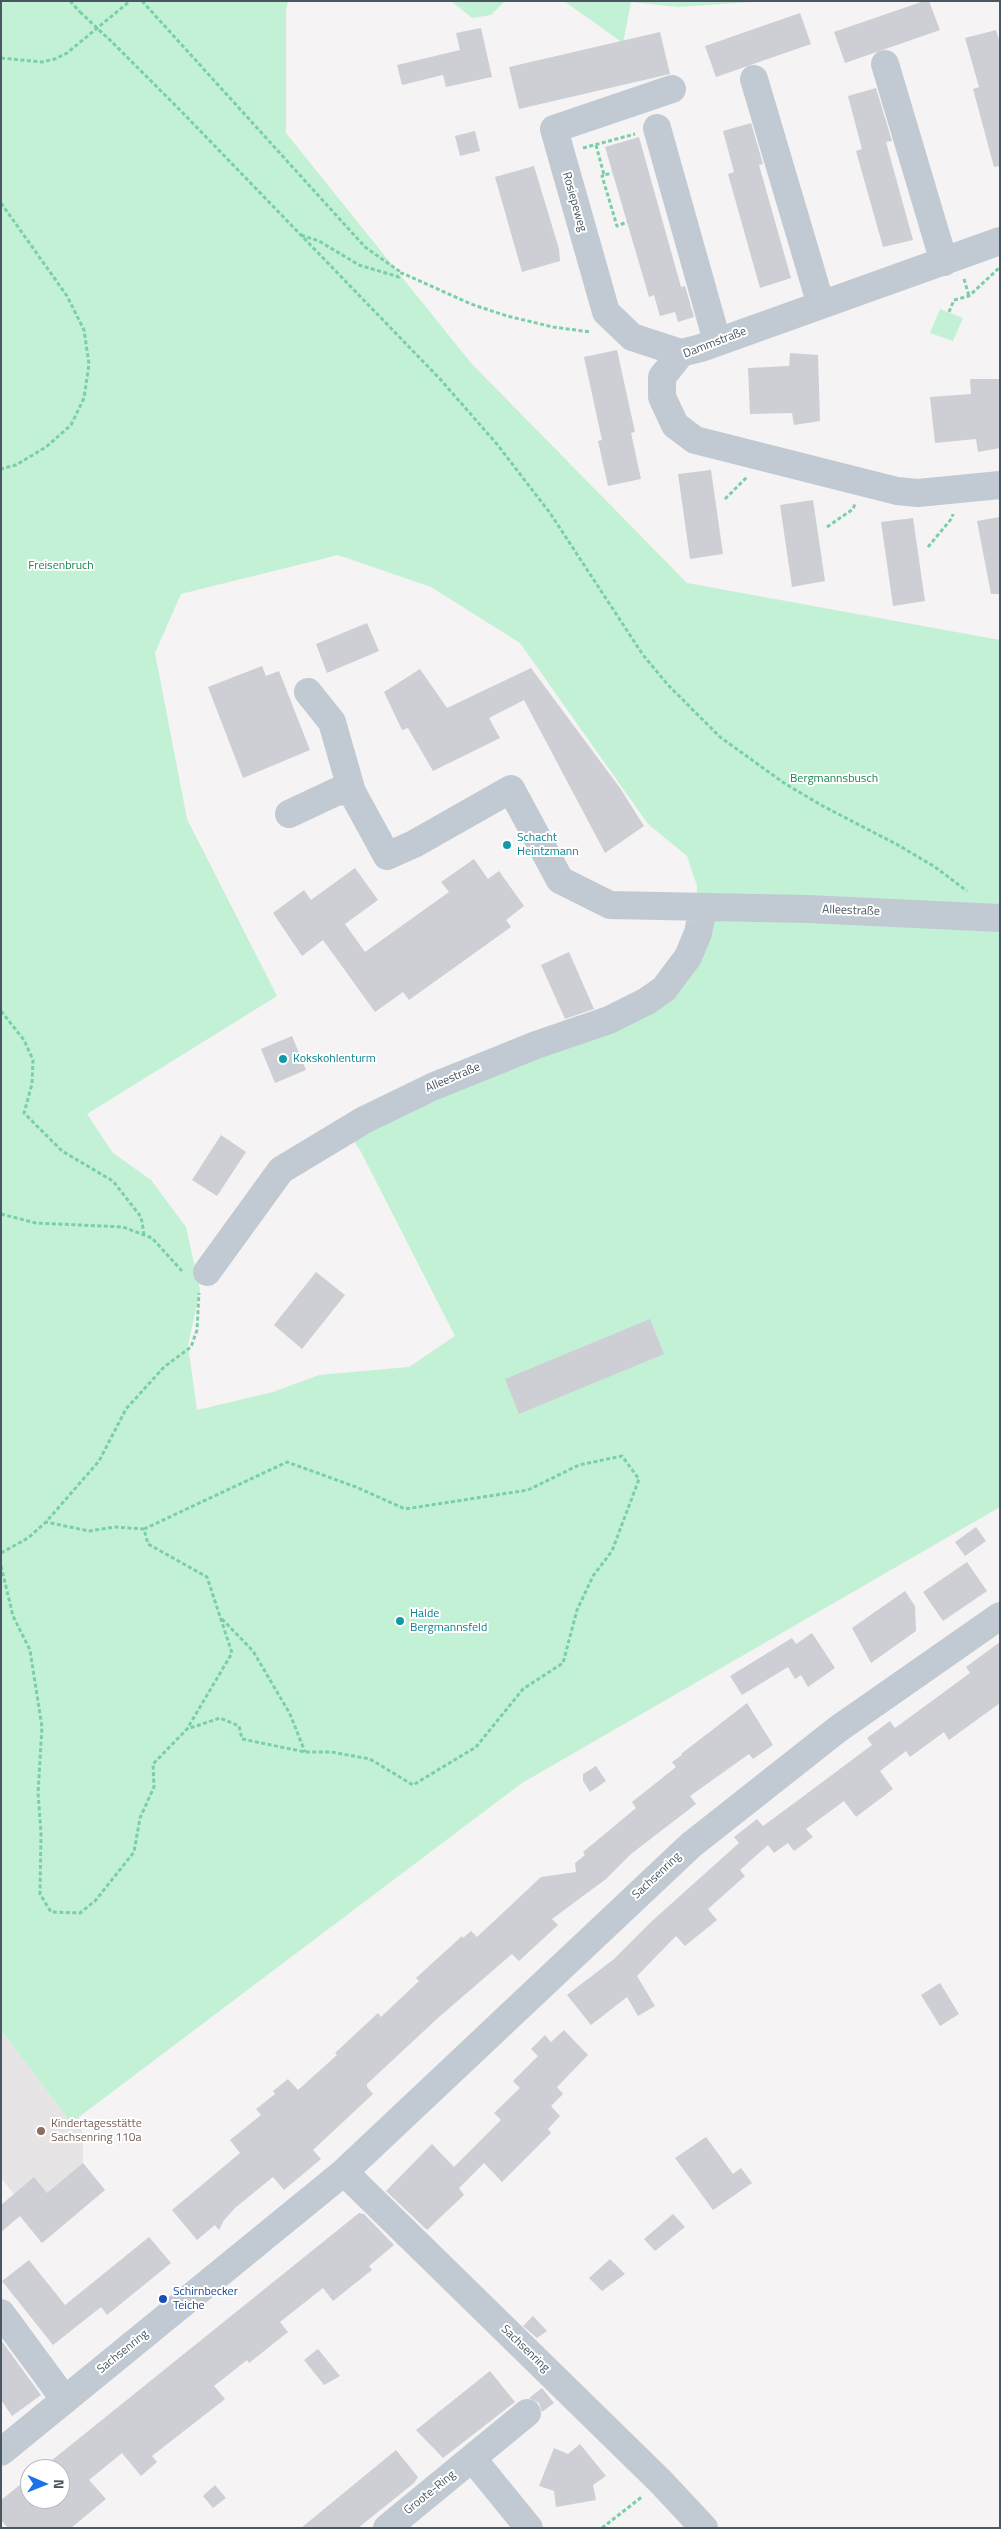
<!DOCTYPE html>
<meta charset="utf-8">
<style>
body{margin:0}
#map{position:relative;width:1001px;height:2529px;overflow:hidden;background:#f5f3f3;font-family:"Titillium Web",sans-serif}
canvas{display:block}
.frame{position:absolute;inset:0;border:2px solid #4a5661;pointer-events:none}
.north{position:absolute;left:20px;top:2459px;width:50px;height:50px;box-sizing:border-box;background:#fff;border:1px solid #b7bbc0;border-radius:50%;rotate:91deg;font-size:14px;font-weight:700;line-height:20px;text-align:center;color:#4a5661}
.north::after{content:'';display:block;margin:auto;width:18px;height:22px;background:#1a73e8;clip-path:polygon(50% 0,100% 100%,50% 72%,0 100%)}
</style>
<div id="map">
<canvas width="1001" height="2529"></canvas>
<div class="frame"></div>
<div class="north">N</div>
</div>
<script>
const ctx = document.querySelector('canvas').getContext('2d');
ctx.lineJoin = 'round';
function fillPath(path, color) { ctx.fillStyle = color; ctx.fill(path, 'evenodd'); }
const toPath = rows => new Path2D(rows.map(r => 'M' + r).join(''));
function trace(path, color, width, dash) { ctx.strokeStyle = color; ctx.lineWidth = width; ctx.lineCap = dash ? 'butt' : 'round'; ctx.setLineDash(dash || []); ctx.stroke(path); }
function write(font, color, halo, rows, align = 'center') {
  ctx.font = font + ' "Titillium Web",sans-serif'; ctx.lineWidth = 4; ctx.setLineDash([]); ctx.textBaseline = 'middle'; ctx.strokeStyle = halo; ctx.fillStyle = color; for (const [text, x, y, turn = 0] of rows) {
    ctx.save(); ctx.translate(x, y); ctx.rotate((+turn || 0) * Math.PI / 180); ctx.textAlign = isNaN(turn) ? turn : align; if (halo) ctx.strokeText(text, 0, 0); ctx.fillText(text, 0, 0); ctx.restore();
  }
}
const education = toPath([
 [4,2034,71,2123,79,2117,83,2139,83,2163,105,2190,42,2243,20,2216,3,2230,14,2194,1,2178,1,2035]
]);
const green = toPath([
 [1,1,288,1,286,11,286,133,471,363,687,583,1000,640,1000,1507,522,1783,71,2123,4,2034,1,2035],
 [338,555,431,587,520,643,648,824,687,856,697,886,696,902,689,930,659,980,596,1019,339,1121,360,1150,455,1336,409,1367,319,1375,273,1392,197,1410,188,1346,200,1290,186,1227,151,1180,113,1153,87,1114,277,996,187,819,155,653,181,594],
 [451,1,505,1,491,15,472,18],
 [564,1,768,1,678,7,631,2,623,43],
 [940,309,963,318,953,341,930,333]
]);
const building = toPath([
 [924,1,929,1,940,30,845,63,834,32],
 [800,13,811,44,716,77,705,46],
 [481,28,492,77,446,87,443,75,402,85,397,65,460,50,456,33],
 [996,30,1000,43,1000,166,994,167,973,89,979,87,965,38],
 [660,32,670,74,519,109,509,67],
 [876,88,892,141,886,142,913,240,883,247,856,151,862,149,848,96],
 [751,123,763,164,759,165,791,278,760,288,728,174,734,172,723,131],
 [475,131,480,151,460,156,455,136],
 [639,137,681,287,685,286,694,317,678,322,675,312,660,316,654,295,649,297,605,147],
 [534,166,559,249,560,261,522,272,495,177],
 [617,350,635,432,631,433,641,479,608,486,598,441,602,440,584,357],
 [790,353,818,355,820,421,794,425,792,413,750,414,748,368,789,366],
 [970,379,999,379,1000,448,978,452,976,439,935,443,930,397,971,394],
 [711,470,723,554,690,559,678,474],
 [813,500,825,581,792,587,780,505],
 [1000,517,1000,594,991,594,977,521],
 [913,518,925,601,893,606,881,522],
 [367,623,379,651,327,673,316,644],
 [262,666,266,676,279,671,310,750,243,778,208,687],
 [531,668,620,788,644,826,605,853,524,700,489,718,500,738,433,771,408,728,402,730,384,692,420,669,447,708],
 [474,859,488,879,499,871,524,906,506,920,511,927,409,1000,403,992,375,1012,323,940,302,956,273,913,304,890,311,900,355,868,378,900,345,924,365,952,449,892,441,882],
 [569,952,594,1009,565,1019,541,965],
 [292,1036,306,1070,275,1083,261,1049],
 [221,1135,246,1152,217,1196,192,1180],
 [316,1272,345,1295,302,1349,274,1325],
 [650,1319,664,1354,519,1414,505,1379],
 [976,1527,986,1541,965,1556,955,1542],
 [967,1562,987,1591,943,1621,923,1592],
 [905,1591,915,1606,916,1631,871,1663,852,1628],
 [812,1633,835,1668,808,1687,801,1675,795,1679,788,1667,742,1695,730,1676,792,1638,796,1644],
 [1000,1642,1000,1703,949,1740,944,1732,910,1757,906,1751,880,1771,893,1789,856,1817,844,1801,806,1829,813,1837,794,1851,788,1843,774,1853,768,1845,740,1870,745,1876,708,1909,717,1920,685,1946,676,1936,637,1976,655,2006,638,2016,627,1997,591,2025,567,1995,614,1959,652,1921,739,1843,734,1837,757,1819,763,1826,797,1801,872,1745,867,1738,890,1721,895,1728,970,1673,966,1667],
 [747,1703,773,1745,753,1759,749,1754,690,1796,696,1804,631,1854,606,1879,552,1919,558,1925,519,1961,512,1954,439,2017,367,2084,367,2087,373,2094,313,2150,321,2159,284,2190,273,2177,235,2208,224,2220,219,2230,215,2225,197,2240,172,2210,240,2153,230,2140,261,2115,256,2109,275,2094,273,2091,288,2079,298,2090,337,2055,335,2053,378,2013,381,2017,419,1981,416,1978,462,1936,463,1938,471,1931,477,1937,541,1877,576,1872,575,1863,585,1855,583,1852,636,1808,632,1802,676,1767,672,1762,682,1755,681,1754],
 [596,1766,606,1781,590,1792,583,1781,583,1774],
 [940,1983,959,2014,940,2026,921,1995],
 [564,2030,588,2055,557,2087,563,2094,551,2106,560,2116,548,2129,551,2133,502,2182,484,2163,459,2188,464,2195,427,2230,386,2191,432,2144,454,2167,501,2120,494,2113,520,2088,513,2081,538,2056,531,2049,545,2035,551,2042],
 [706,2137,733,2174,741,2168,752,2183,713,2210,675,2158],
 [83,2163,105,2190,42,2243,20,2216,1,2232,1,2205,34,2177,47,2193],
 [359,2213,364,2214,394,2245,369,2266,372,2270,333,2301,323,2288,280,2322,288,2332,249,2363,247,2360,214,2386,225,2399,152,2456,157,2462,141,2476,122,2453,89,2480,106,2499,71,2528,8,2528,1,2520,1,2500,30,2477,30,2499,60,2499,60,2469,41,2469],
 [673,2214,685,2227,655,2251,644,2239],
 [149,2237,171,2263,107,2315,101,2307,53,2345,2,2281,29,2260,65,2305],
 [610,2259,625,2274,602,2291,589,2278],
 [533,2316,547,2331,537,2338,523,2326],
 [1,2340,41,2395,12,2416,1,2400],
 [318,2349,340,2376,324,2385,304,2360],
 [490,2371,515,2402,443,2458,416,2430],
 [542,2388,554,2403,542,2412,539,2403,529,2398],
 [580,2444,606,2476,593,2485,596,2500,556,2507,554,2491,539,2486,554,2448,568,2454],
 [396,2450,418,2477,414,2483,358,2528,301,2528],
 [215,2485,226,2498,213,2508,203,2496]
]);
const path = toPath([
 [70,1,80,12],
 [142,1,365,247,402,273],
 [113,43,181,111,440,379,496,443,550,513,643,655,668,685,720,737,784,783,821,805,898,845,935,867,967,891],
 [1,58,42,62,55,59,67,53,130,1],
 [596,145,604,175,612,173],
 [583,148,635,134],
 [604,175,602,176,617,226,627,222],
 [1,203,67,296,84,330,89,364,84,398,71,425,46,447,16,465,1,469],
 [301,235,319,241,359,265,399,277,402,273,471,304,507,316,553,327,590,332],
 [964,279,969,296],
 [949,312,954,300,969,296,999,268],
 [725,499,747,477],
 [827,527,853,509,855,504],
 [928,547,952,518,953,514],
 [1,1011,24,1040,33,1060,32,1084,24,1113,62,1151,113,1181,141,1217,144,1234],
 [1,1214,36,1223,123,1227,152,1238,182,1271],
 [144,1529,287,1462,356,1487,405,1509,528,1490,579,1465,622,1456,639,1479,612,1551,593,1576,577,1610,563,1663,523,1689,476,1747,413,1785,370,1759,331,1752,305,1752,242,1739,239,1726,220,1718,187,1729],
 [1,1553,28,1538,46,1522,99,1461,126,1409,164,1367,191,1347,197,1330,199,1293],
 [1,1566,13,1616,30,1650,42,1727,38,1793,41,1833,40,1894,51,1912,80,1913,95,1901,134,1852,140,1818,154,1787,153,1764,187,1729,232,1653,207,1577,148,1544,144,1529,115,1527,89,1531,46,1522],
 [222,1619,253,1651,290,1714,305,1752],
 [602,2528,643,2496]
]);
const minor = toPath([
 [885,64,944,262],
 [754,79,821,305],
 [672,89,554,129,606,312,632,337,681,353],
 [657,128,717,341],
 [1000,241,701,348,681,353,662,377,662,397,675,425,695,440,897,491,918,493,1000,485],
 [308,692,332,722,352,792],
 [289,814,338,791,352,792,387,856,414,844,511,789,560,880,610,905,808,909,1000,918],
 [207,1272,281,1170,364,1120,432,1087,536,1045,609,1020,647,1001,664,989,688,957,698,933,703,908],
 [344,2172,661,2482,704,2528],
 [1,2313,65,2400],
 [1,2452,344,2172,691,1845,838,1729,1000,1616],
 [472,2458,529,2528],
 [387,2528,527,2413]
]);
const pathBridge = toPath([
 [80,12,113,43]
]);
const markers = [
 [507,845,5,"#0f9aa8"],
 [283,1059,5,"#0f9aa8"],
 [400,1621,5,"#0f9aa8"],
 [41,2131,5,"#8d6e63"],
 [163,2299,5,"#1a4fb4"]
];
const streetNames = [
 ["Rosiepeweg",574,202,74],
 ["Dammstraße",715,343,-21],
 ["Alleestraße",851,911,2],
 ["Alleestraße",453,1078,-23],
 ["Sachsenring",657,1876,-43],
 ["Sachsenring",525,2349,44],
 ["Sachsenring",123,2352,-39],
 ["Groote-Ring",430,2493,-39]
];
const parkNames = [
 ["Freisenbruch",61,566],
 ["Bergmannsbusch",834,779]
];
const cultureNames = [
 ["Schacht",517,838],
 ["Heintzmann",517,852],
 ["Kokskohlenturm",293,1059],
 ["Halde",410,1614],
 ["Bergmannsfeld",410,1628]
];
const educationNames = [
 ["Kindertagesstätte",51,2124],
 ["Sachsenring 110a",51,2138]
];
const transitNames = [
 ["Schirnbecker",173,2292],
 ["Teiche",173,2306]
];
fillPath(education, '#e6e4e5');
fillPath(green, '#c3f1d5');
fillPath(building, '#cdcfd5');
trace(path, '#7ad0a6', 3, [4, 2.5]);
trace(minor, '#c1cad2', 28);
trace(pathBridge, '#7ad0a6', 3, [4, 2.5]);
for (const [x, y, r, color] of markers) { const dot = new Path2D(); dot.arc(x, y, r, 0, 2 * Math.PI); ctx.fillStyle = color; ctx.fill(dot); trace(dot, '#fff', 2); }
write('12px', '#4a5661', '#fff', streetNames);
write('12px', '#17864f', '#fff', parkNames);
write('12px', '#0d838f', '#fff', cultureNames, 'left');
write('12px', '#785e54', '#fff', educationNames, 'left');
write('12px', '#164399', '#fff', transitNames, 'left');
</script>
